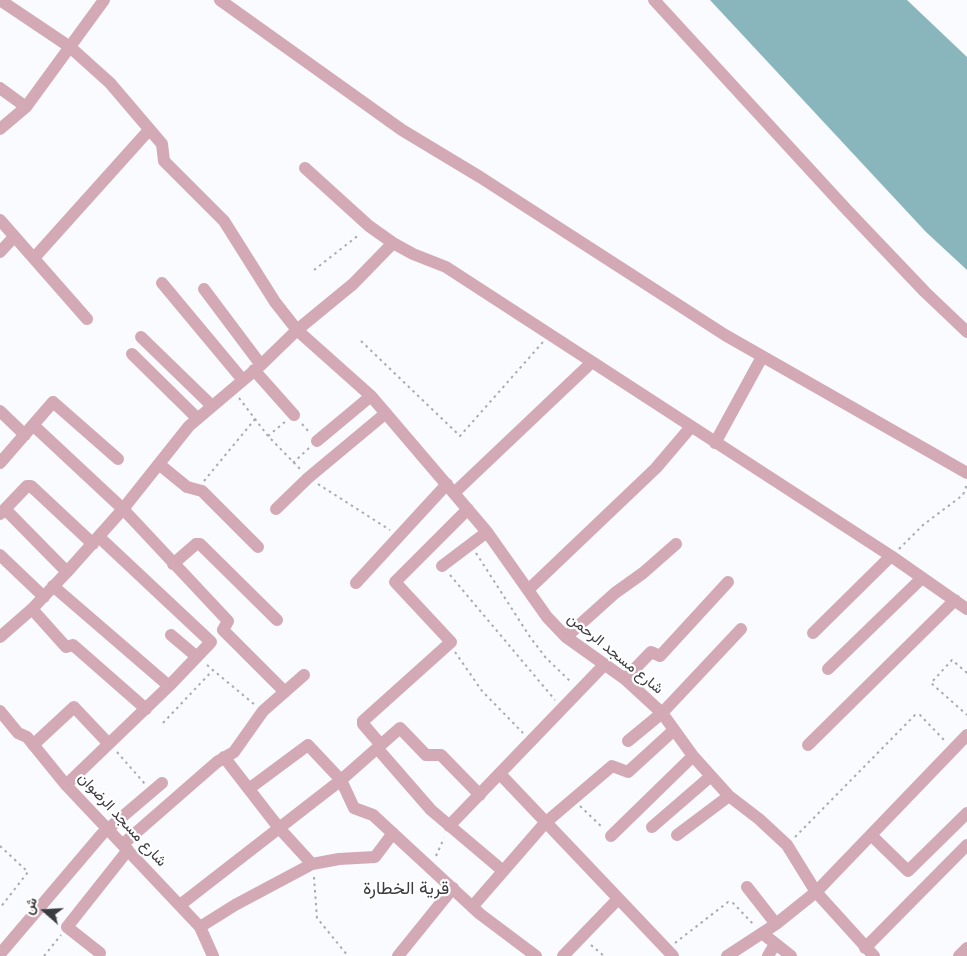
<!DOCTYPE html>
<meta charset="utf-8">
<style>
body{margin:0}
#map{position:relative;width:967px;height:956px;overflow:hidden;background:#f9fbfe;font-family:"Times New Roman",Vazirmatn,serif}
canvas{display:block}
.north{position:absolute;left:20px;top:886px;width:50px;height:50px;-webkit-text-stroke:4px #fff;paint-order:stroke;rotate:289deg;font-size:14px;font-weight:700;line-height:20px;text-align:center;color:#3b3c40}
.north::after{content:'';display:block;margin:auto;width:18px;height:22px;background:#3b3c40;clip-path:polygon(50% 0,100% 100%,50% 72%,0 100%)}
</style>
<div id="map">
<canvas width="967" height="956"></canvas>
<div class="north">ش</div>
</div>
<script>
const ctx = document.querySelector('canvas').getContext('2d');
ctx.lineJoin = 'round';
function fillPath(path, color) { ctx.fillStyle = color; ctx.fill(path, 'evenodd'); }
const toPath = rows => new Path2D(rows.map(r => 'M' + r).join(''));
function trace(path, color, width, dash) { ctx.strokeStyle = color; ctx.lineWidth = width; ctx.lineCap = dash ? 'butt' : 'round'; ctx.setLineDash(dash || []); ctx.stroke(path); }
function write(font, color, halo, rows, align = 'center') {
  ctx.font = font + ' "Times New Roman",Vazirmatn,serif'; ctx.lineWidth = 4.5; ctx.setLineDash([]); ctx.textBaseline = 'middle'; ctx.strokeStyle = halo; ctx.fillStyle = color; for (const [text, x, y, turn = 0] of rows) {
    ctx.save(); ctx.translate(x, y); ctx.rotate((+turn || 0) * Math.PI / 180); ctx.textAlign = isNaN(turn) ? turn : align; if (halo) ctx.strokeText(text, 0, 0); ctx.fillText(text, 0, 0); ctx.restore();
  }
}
const water = toPath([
 [710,0,907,0,967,57,967,270,926,232]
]);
const path = toPath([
 [314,270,360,234],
 [361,341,460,436,543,342],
 [239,398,268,436,301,470],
 [302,424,309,432],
 [268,436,286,421],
 [293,463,309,448],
 [204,481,255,419],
 [318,484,390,530],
 [899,549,923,525,963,495,967,484],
 [476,553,530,637,546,658,572,683],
 [450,575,555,700],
 [455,652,482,691,523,733],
 [207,665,255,705],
 [967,673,952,660,931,683,967,715],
 [163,723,213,670],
 [117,752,145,784],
 [580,806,602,827],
 [795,837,915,715,920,715,944,740],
 [0,846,28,872,0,908],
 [436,856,444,838],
 [314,877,317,918,348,956],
 [50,913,58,919],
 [675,943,728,902,733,903,755,926],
 [591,945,604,956],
 [44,956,61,935]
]);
const minor = toPath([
 [0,0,70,47,110,83,162,144,164,161,224,221,275,302,297,330,371,396,487,532,547,617,566,637,625,679,662,713,693,756,729,796,759,819,787,845,816,892,874,956],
 [220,0,402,130,480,177,725,335,967,473],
 [654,0,847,210,925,292,967,332],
 [0,88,26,107],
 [0,129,26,107,104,0],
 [305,168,369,226,393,243,413,254,446,267,891,556,967,609],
 [0,220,87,319],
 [0,252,14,237],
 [34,258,149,130],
 [162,283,242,379],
 [204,289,261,365],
 [141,337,211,405],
 [132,354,197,418],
 [254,370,294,415],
 [0,411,25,435],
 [33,425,123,509,228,621,223,630,285,692],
 [317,441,371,396],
 [715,443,762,357],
 [0,463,53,402,118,459],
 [160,465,187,487,202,491,258,547],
 [454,493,591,363],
 [5,509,27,486,31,486,93,544],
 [276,509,308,478,386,413],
 [0,514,5,509,67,572,32,609,66,647,73,645,146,709],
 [99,537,211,642,169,686],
 [0,555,44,597],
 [173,564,196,544,200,544,277,620],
 [442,566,487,532],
 [67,572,123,509,189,426,261,365,297,330,353,284,393,243],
 [356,583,447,484],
 [53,586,169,686,66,785],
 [528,590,656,468,690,428],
 [813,633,891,556],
 [171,635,197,657],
 [0,637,32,609],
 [566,637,615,593,643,573,676,544],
 [828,669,922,578],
 [625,679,651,652,660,656,728,582],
 [0,711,18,733,27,737,66,785,200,927,213,956],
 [628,741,662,713,741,629],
 [33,745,74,707,108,743],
 [381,745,363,724,363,721,451,642,395,582,468,509],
 [808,745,955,600],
 [377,748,431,810,502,870],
 [224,757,279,828,312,864],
 [500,774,673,956],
 [250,788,308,745,341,780,354,808,373,815,480,914,536,956],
 [449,826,605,664],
 [652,827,711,776],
 [677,835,729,796],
 [871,835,908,871,967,813],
 [611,836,693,756],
 [123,844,217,762,234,752,263,711,304,675],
 [747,887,776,924],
 [180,905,341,780,400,728,426,755,441,755,480,795],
 [472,907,545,823,612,766,628,772,674,730],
 [200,927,235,905,312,864,339,859,375,857,393,833],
 [762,933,791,956],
 [865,948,967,845],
 [100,953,67,927,128,850],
 [0,954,102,834,162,783],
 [398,956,453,888],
 [563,956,618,899],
 [727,956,776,924,816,892,967,735],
 [768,956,775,944],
 [959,956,967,948]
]);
const streetNames = [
 ["شارع مسجد الرحمن",615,654,39],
 ["شارع مسجد الرضوان",122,820,47]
];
const quarterNames = [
 ["قرية الخطارة",406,889]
];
fillPath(water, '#88b6bc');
trace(path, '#a8aaad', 2, [2.5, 4]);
trace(minor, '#d2a9b4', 12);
write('15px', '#3b3c40', '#fff', streetNames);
write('18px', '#3b3c40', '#fff', quarterNames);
</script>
